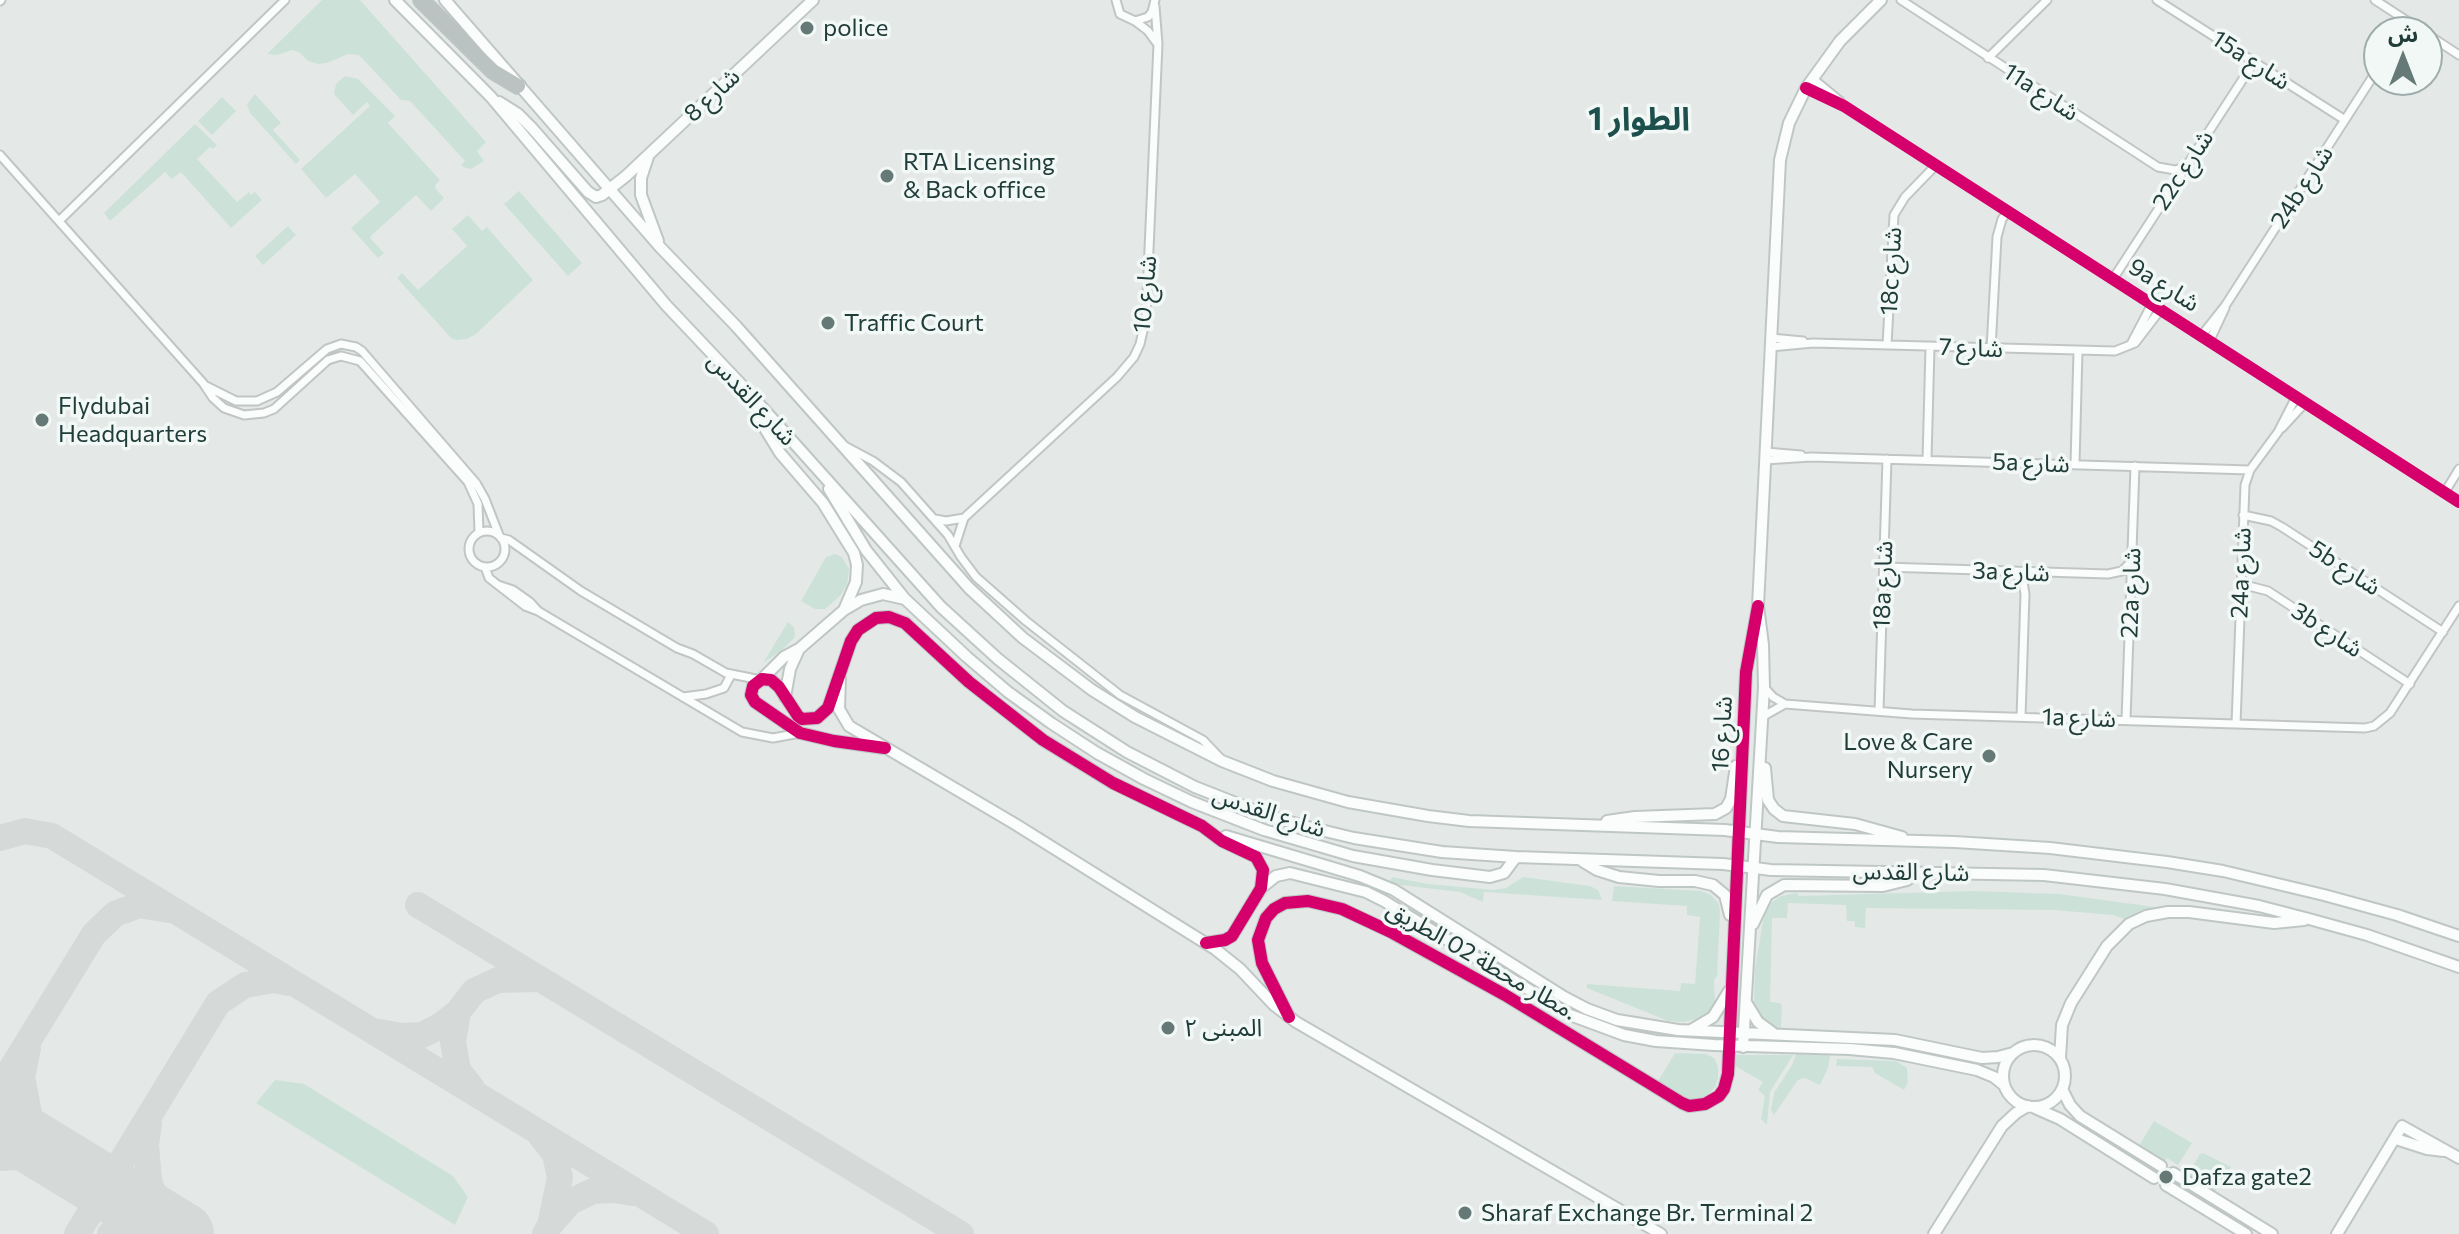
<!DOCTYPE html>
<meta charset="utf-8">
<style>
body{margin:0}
#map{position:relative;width:2459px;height:1234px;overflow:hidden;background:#e4e9e8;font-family:Commissioner,"Noto Sans Arabic",sans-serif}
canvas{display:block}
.north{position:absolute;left:2363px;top:16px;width:80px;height:80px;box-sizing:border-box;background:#f2f8f6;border:2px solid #9eadab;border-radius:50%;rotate:0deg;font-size:22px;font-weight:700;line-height:32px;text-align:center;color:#213d3a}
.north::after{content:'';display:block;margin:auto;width:28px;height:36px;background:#657977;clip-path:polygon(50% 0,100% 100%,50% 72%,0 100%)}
</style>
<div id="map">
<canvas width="2459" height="1234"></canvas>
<div class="north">ش</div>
</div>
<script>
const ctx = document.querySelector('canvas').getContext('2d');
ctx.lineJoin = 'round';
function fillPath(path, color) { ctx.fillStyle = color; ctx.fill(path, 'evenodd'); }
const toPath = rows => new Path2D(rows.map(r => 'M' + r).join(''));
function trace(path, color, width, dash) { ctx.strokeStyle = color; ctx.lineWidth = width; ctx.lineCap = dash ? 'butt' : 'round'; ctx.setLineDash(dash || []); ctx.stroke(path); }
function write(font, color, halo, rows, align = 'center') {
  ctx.font = font + ' Commissioner,"Noto Sans Arabic",sans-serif'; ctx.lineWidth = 7; ctx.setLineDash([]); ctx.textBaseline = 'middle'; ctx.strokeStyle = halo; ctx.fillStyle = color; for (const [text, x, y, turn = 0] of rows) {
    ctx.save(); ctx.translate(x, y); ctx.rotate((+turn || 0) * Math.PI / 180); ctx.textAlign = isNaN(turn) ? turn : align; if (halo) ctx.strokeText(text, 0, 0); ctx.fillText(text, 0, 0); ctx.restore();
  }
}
const green = toPath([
 [322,0,360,0,486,142,477,151,484,161,471,169,463,167,461,165,465,161,410,101,401,100,359,55,348,54,327,63,318,64,308,61,299,52,292,50,277,55,267,54],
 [345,76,358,79,395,116,388,123,440,180,436,184,435,188,444,198,431,211,416,195,372,235,370,238,384,253,378,258,351,228,380,202,355,174,326,198,301,169,370,106,367,102,353,115,334,94,336,84],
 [255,94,281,123,273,130,300,160,296,164,250,113,247,104],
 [222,97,236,111,212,135,198,121],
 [195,124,217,145,213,149,210,147,197,159,237,202,249,192,251,195,255,192,262,200,231,228,181,172,172,179,165,172,110,221,104,213],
 [519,191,582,263,568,276,504,204],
 [468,215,482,231,487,227,533,280,476,334,467,339,457,340,452,339,397,278,402,273,418,290,467,246,452,229],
 [288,226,296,235,263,265,255,256],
 [835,554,842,557,849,569,847,585,840,596,825,609,815,609,801,601,826,557],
 [788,622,794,627,795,637,782,650,763,663],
 [1392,877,1428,884,1494,890,1506,888,1523,877,1590,886,1598,890,1602,900,1484,892,1483,902,1460,892,1400,885,1390,881],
 [1614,886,1701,891,1711,895,1719,904,1720,912,1717,976,1714,980,1715,1001,1711,1010,1704,1017,1684,1022,1668,1021,1587,988,1587,984,1680,991,1681,983,1695,984,1700,917,1687,915,1687,906,1612,901],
 [1974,891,2059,894,2155,907,2155,909,2141,912,2124,919,2113,915,2054,910,1866,908,1865,928,1855,927,1855,921,1847,921,1846,905,1788,903,1787,918,1772,918,1770,1002,1780,1003,1782,1006,1781,1028,1772,1027,1762,1022,1754,1007,1755,968,1764,916,1772,902,1781,896,1797,893,1799,896],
 [1675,1053,1706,1054,1714,1058,1718,1067,1718,1078,1715,1087,1709,1094,1699,1099,1689,1099,1658,1081],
 [1796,1054,1830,1055,1828,1068,1820,1085,1805,1078,1798,1080,1774,1115,1771,1110,1774,1093,1792,1065],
 [1736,1055,1793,1055,1770,1092,1767,1125,1761,1119,1765,1096,1758,1090,1763,1082,1735,1066],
 [1837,1059,1896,1061,1907,1068,1908,1082,1904,1090,1875,1073,1872,1067,1836,1066],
 [275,1080,304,1084,453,1176,468,1197,455,1225,256,1103],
 [2154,1121,2192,1143,2178,1165,2167,1158,2164,1162,2138,1147],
 [2203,1153,2231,1167,2214,1193,2186,1178,2200,1154]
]);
const taxiway = toPath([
 [0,838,25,831,52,836,706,1234],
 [418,905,961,1234],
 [380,1032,401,1036,422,1035,440,1026,458,1012],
 [28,1048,22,1077,30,1118,39,1136,65,1162],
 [0,1087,94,934,115,914,139,905,169,910],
 [472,1088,458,1070,453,1042,458,1012,474,991,498,980,539,979],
 [149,1123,146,1145,149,1180,155,1198,166,1215,186,1234],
 [540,1135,555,1154,560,1178,550,1225,545,1234],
 [0,1158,34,1156,65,1162],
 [550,1225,570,1202,593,1191,615,1190,633,1193],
 [77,1234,218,1003,245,985,274,980,289,983],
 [110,1234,122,1230,143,1229,172,1234]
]);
const runway = toPath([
 [0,1123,182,1234]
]);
const street = toPath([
 [1116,0,1120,14,1135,21,1148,17,1152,12,1155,0],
 [1901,0,2158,167,2175,170,2185,167],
 [2157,0,2345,120],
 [2375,0,2424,32],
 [0,1,1,0],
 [1135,21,1148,31,1156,42],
 [2397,32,2404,19],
 [2427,34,2459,55],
 [1988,58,2047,0],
 [1812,78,1840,101],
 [1806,88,1844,106,2459,502],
 [0,155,203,383,213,398,224,408,244,415,264,413,274,409,328,360,341,356,360,361,468,482,478,504,479,533],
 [59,221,285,0],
 [2113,279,2254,62],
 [2202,335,2225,306,2379,67],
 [1771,338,1803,341],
 [2210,340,2225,308],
 [2132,342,2152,304],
 [1887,345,1894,215,1905,197,1936,165],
 [1771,347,1813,343,2115,351,2135,343,2161,309],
 [1991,349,1997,237,2002,219,2008,212],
 [206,386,236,401,257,401,277,392,327,349,341,344,356,347,362,351,476,483,485,499,499,535],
 [2282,428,2305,403],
 [845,446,873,461,901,482,948,535,961,557,976,577,1026,621,1120,695,1203,740,1221,759],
 [1766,452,1801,455],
 [1765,460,1811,457,2250,470],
 [1927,460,1930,347],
 [2075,464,2078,351],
 [2445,492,2459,469],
 [2243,515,2271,521,2282,527,2443,632],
 [935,519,946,521,964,518],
 '469 549a18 18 0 1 1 36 0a18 18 0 1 1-36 0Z',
 [501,538,509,540,581,591,677,648,693,654,726,673,761,680],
 [955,546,964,518,1117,377,1134,357,1140,344,1146,318,1158,44,1155,6],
 [485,567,489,578,525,606,538,611,742,732,773,738,800,733],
 [1884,567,2108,574,2122,571,2133,560],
 [2014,573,2023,582,2025,594,2021,717],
 [2241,584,2268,591,2410,684],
 [498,585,513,590,530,602,538,611],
 [1764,687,1773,697,1785,704,1912,714,2365,728,2374,726,2390,713,2459,606],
 [683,697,706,694,724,688,731,675],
 [1879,711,1887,459],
 [1762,717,1785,704],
 [2126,720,2135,466],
 [2236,724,2245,485,2250,470,2278,432,2296,397]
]);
const secondary = toPath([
 [395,0,491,97,666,305,751,395,941,607,998,659,1063,711,1127,752,1195,787,1266,815,1308,827,1354,838,1442,852,1516,857,1723,864,1771,870,2044,875,2165,889,2259,906,2309,919,2367,935,2459,967],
 [445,0,660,247,736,326,969,588,1023,638,1092,690,1135,717,1222,761,1273,781,1348,802,1428,816,1469,821,1725,830,1778,837,1955,842,2050,848,2167,862,2223,871,2324,895,2397,915,2459,936],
 [499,102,518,114,532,128,588,192,596,197,602,195,626,176,813,0],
 [648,157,641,178,641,195,658,241],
 [752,401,761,422,780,453,823,503,854,553,857,565,856,582,844,610],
 [829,489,866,550,905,599,967,657,1008,692,1051,723,1097,753,1144,779,1192,802,1264,830,1353,856,1432,870,1490,877,1504,873,1516,857],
 [840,678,839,709,849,726,1015,824,1215,949,1240,969,1274,1005,1296,1022,1661,1234],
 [762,679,784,657,799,649,844,610,861,600,883,594,905,599],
 [785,697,790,669,799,649],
 [883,748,834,741,800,733,755,702,751,695,753,686,762,679,771,680,779,687,798,716,802,719,817,718,828,708,851,641,858,630,876,618,889,617,905,623,969,682,1043,740,1113,783,1202,826,1222,841,1256,857,1263,870,1261,888,1232,936,1225,940,1206,943],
 [1765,768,1768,800,1774,809,1783,816,1855,824,1902,837],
 [1607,821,1635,817,1715,814,1726,808,1731,799,1736,766],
 [1226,836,1360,876,1394,890,1564,997,1587,1009,1617,1020,1678,1030,1895,1040,1982,1058,1998,1057,2013,1053],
 [1582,861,1597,870,1619,877,1659,881,1695,881,1713,885,1725,895,1730,915],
 [1261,888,1276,876,1290,873,1366,892,1384,901,1570,1015,1624,1035,1656,1041,1714,1045,1849,1049,1894,1053,1977,1070,1994,1077,2004,1085],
 [1753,924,1767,895,1784,885,1883,886,1907,880,1917,873],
 [1747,1004,1758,1022,1773,1033],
 [1289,1017,1262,963,1258,940,1266,918,1274,909,1285,903,1308,901,1342,909,1391,932,1505,995,1682,1103,1689,1106,1705,1104,1719,1096,1724,1089,1728,1074,1746,672,1758,606],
 [1691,1030,1713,1017,1729,991],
 '2003 1076a31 31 0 1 1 62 0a31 31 0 1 1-62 0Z',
 [1743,1047,1764,687,1763,645,1758,606,1780,160,1789,123,1806,88,1840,41,1881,0],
 [2060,1058,2062,1025,2071,1003,2107,946,2129,924,2146,916,2168,912,2189,912,2274,923,2304,920],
 [2062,1089,2070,1105,2080,1116,2161,1166],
 [2035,1108,2060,1119,2154,1178],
 [2396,1139,2427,1149,2444,1151],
 [2173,1173,2272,1234],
 [2166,1185,2246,1234],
 [1934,1234,2002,1126,2016,1113,2028,1106],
 [2337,1234,2402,1126,2459,1158]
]);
const highway = toPath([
 [421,0,493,71,518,86]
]);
const cycleway = toPath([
 [1806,88,1844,106,2459,502],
 [885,748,834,741,800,733,755,702,751,695,753,686,762,679,771,680,779,687,798,716,802,719,817,718,828,708,851,641,858,630,876,618,889,617,905,623,969,682,1043,740,1113,783,1202,826,1222,841,1256,857,1263,870,1261,888,1232,936,1225,940,1206,943],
 [1289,1017,1262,963,1258,940,1266,918,1274,909,1285,903,1308,901,1342,909,1391,932,1505,995,1682,1103,1689,1106,1705,1104,1719,1096,1724,1089,1728,1074,1746,672,1758,606]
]);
const markers = [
 [807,28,8,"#657977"],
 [887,176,8,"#657977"],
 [828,323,8,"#657977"],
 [42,420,8,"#657977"],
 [1989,756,8,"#657977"],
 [1168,1028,8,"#657977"],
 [2166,1177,8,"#657977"],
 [1465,1213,8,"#657977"]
];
const poiNames = [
 ["police",823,28],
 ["RTA Licensing",903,162],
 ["& Back office",903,190],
 ["Traffic Court",844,323],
 ["Flydubai",58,406],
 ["Headquarters",58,434],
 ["Love & Care",1973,742,"right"],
 ["Nursery",1973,770,"right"],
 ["المبنى ٢",1184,1028],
 ["Dafza gate2",2182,1177],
 ["Sharaf Exchange Br. Terminal 2",1481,1213]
];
const streetNames = [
 ["15a شارع",2251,60,33],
 ["11a شارع",2041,92,33],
 ["شارع 8",712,95,-43],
 ["22c شارع",2183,170,-57],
 ["24b شارع",2302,187,-57],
 ["18c شارع",1891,271,-87],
 ["9a شارع",2164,285,32],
 ["شارع 10",1145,294,-85],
 ["شارع 7",1971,348,2],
 ["شارع القدس",752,399,47],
 ["5a شارع",2031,463,2],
 ["5b شارع",2345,568,33],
 ["3a شارع",2011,572,2],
 ["24a شارع",2241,573,-88],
 ["18a شارع",1883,585,-88],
 ["22a شارع",2131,593,-88],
 ["3b شارع",2327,630,33],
 ["1a شارع",2079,718,2],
 ["شارع 16",1722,734,-87],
 ["شارع القدس",1269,812,18],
 ["شارع القدس",1911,872,1],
 ["مطار محطة 02 الطريق.",1482,960,30]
];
const districtNames = [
 ["الطوار 1",1639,119]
];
fillPath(green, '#cce2d8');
trace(taxiway, '#d5dad9', 26);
trace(runway, '#d5dad9', 64);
trace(street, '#c1c6c5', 11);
trace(secondary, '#bfc7c5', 14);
trace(highway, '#bcc5c4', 18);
trace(street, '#fbfcfc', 7);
trace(secondary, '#fbfcfc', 10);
trace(highway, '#bac2c2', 14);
trace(cycleway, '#d6006c', 12);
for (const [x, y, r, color] of markers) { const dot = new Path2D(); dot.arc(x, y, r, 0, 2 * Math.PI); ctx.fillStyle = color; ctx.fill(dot); trace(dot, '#f2f8f6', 3); }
write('24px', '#213d3a', '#f2f8f6', poiNames, 'left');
write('24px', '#213d3a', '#f2f8f6', streetNames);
write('bold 32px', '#1d4f4c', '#f2f8f6', districtNames);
</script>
